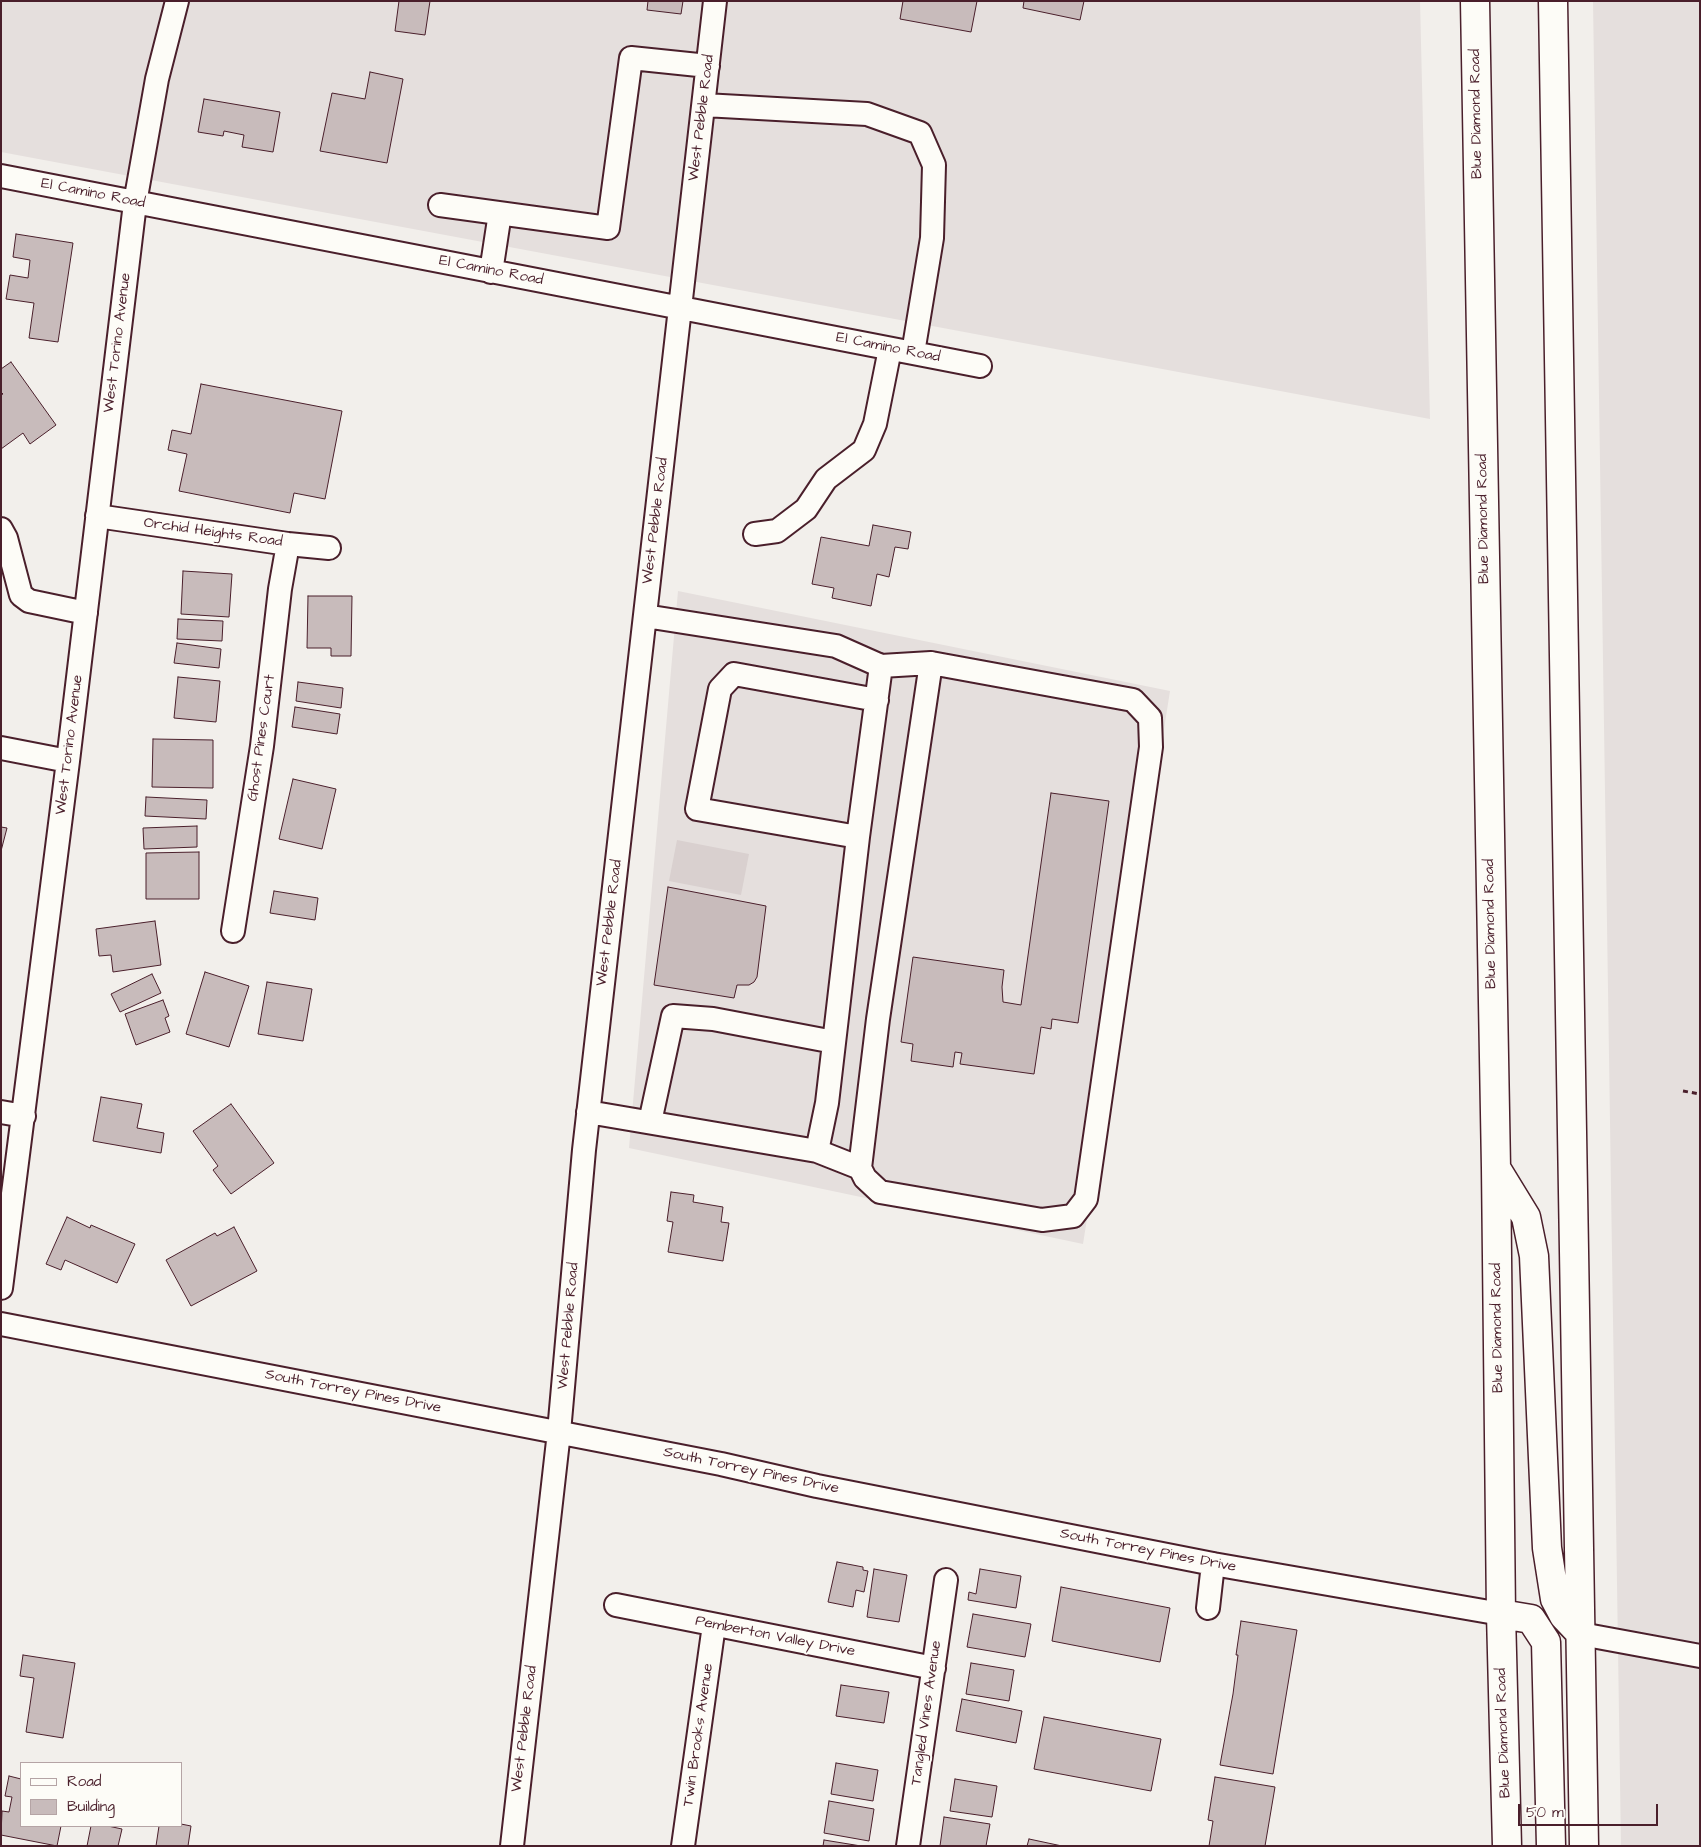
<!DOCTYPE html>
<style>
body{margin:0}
#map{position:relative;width:1701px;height:1847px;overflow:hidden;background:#f2efeb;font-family:"Architects Daughter",sans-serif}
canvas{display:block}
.frame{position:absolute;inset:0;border:2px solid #4a1f2b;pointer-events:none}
.legend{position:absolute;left:20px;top:1762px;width:162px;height:65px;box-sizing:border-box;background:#fdfcf7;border:1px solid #b5a4a5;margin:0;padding:6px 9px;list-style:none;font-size:15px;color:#4a1f2b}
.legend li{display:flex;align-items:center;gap:10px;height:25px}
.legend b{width:25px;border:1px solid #b5a4a5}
.scale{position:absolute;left:1518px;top:1804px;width:140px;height:22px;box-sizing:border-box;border:2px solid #4a1f2b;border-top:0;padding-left:6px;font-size:15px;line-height:18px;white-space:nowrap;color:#4a1f2b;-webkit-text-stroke:4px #fdfcf7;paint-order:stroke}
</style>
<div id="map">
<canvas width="1701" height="1847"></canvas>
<div class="frame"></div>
<ul class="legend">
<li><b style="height:6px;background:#fdfcf7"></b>Road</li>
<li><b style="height:14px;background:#c8bbbb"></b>Building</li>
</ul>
<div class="scale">50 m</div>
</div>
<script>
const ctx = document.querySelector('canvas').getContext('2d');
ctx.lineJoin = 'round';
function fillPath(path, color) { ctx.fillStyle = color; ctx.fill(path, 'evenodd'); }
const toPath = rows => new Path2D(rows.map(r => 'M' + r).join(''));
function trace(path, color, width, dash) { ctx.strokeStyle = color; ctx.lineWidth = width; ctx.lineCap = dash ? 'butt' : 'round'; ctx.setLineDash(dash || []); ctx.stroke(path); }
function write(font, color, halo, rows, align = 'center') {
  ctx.font = font + ' "Architects Daughter",sans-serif'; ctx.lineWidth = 4; ctx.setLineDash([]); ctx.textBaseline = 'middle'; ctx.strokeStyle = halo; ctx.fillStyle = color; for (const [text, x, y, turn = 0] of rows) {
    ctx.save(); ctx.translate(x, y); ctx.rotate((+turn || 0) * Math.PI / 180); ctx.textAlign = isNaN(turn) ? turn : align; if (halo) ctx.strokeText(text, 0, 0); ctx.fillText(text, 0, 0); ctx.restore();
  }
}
const built = toPath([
 [1,1,1420,1,1430,419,1,152],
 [1593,1,1700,1,1700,1846,1621,1846],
 [678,591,1170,691,1083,1244,629,1148]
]);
const green = toPath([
 [677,840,749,854,741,895,669,881]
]);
const building = toPath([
 [399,1,430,1,425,35,395,31,399,1],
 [648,1,683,1,681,14,647,10,648,1],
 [903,1,977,1,971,32,900,19,903,1],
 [1024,1,1084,1,1080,20,1023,8,1024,1],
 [370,72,403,79,387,163,320,151,332,93,365,99,370,72],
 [204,99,280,112,273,152,242,147,244,135,224,131,223,136,198,132,204,99],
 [16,234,73,243,58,342,29,338,34,303,6,299,10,275,28,278,30,260,13,257,16,234],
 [11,362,56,425,30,444,23,433,1,449,1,395,3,394,1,392,1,369,11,362],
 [201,384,342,411,325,499,294,493,290,513,179,491,187,454,168,450,172,430,191,434,201,384],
 [873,525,911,532,908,549,895,547,889,577,877,574,871,606,832,598,834,588,812,584,821,537,869,546,873,525],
 [183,571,232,574,229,617,181,614,183,571],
 [308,596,352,596,351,656,331,656,331,648,307,648,308,596],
 [178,619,223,621,222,641,177,639,178,619],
 [177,643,221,649,219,668,174,663,177,643],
 [178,677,220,681,216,722,174,718,178,677],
 [298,682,343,688,341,708,296,701,298,682],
 [295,707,340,714,337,734,292,727,295,707],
 [153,739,213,740,213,788,152,787,153,739],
 [293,779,336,789,322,849,279,839,293,779],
 [1051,793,1109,801,1078,1023,1052,1019,1051,1029,1041,1027,1034,1074,960,1064,962,1053,955,1052,953,1067,911,1061,913,1044,901,1042,913,957,1004,970,1002,987,1003,1002,1021,1005,1051,793],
 [146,797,207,800,206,819,145,816,146,797],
 [197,826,197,847,144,849,143,828,197,826],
 [1,827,7,828,1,851,1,827],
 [199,852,199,899,146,899,146,853,199,852],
 [668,887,766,906,757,977,754,982,749,985,737,985,734,998,654,985,668,887],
 [274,891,318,898,315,920,270,913,274,891],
 [155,921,161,965,113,972,111,955,99,956,96,929,155,921],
 [205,972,249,986,229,1047,186,1034,205,972],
 [152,974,161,993,120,1012,111,994,152,974],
 [267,982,312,989,303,1041,258,1034,267,982],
 [163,1000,169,1016,165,1018,170,1032,136,1045,125,1014,163,1000],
 [101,1097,142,1104,137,1128,164,1133,161,1153,93,1141,101,1097],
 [231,1104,274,1163,231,1194,213,1170,218,1166,193,1131,231,1104],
 [671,1192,694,1195,693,1202,723,1207,721,1222,729,1223,723,1261,668,1252,673,1222,667,1221,671,1192],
 [67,1217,90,1228,91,1225,135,1244,117,1283,65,1260,61,1270,46,1264,67,1217],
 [234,1227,257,1271,191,1306,166,1260,215,1233,217,1236,234,1227],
 [837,1562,863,1567,863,1570,868,1571,864,1592,856,1590,853,1607,828,1602,837,1562],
 [874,1569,907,1575,899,1622,867,1617,874,1569],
 [980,1569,1021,1576,1016,1608,968,1600,969,1592,976,1594,980,1569],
 [1061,1587,1170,1608,1160,1662,1052,1641,1061,1587],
 [973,1614,1031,1624,1025,1657,967,1647,973,1614],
 [1241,1621,1297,1630,1273,1774,1220,1765,1233,1694,1238,1655,1236,1655,1241,1621],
 [23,1655,75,1663,63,1738,26,1732,34,1678,20,1676,23,1655],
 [971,1663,1014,1670,1009,1701,966,1694,971,1663],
 [841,1685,889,1692,884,1723,836,1716,841,1685],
 [962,1699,1022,1711,1016,1743,956,1731,962,1699],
 [1044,1717,1161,1739,1151,1791,1034,1769,1044,1717],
 [836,1763,878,1770,873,1801,831,1794,836,1763],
 [9,1776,21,1779,21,1826,61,1826,57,1846,1,1835,2,1811,9,1812,12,1797,5,1796,9,1776],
 [1215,1777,1275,1787,1265,1846,1209,1846,1213,1821,1208,1820,1215,1777],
 [955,1779,997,1786,992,1817,950,1811,955,1779],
 [829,1801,874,1809,869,1841,824,1833,829,1801],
 [944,1817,990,1824,986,1846,940,1846,944,1817],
 [181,1824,191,1826,188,1846,156,1846,159,1826,181,1826,181,1824],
 [91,1826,108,1826,122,1829,118,1846,87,1846,91,1826],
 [1029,1839,1062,1846,1027,1846,1029,1839],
 [824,1840,861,1846,823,1846,824,1840]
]);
const path = toPath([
 [1683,1091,1700,1094]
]);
const minor = toPath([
 [704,105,867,114,920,133,934,165,932,238,913,353],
 [1,176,980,366],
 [440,205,608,228,631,58,708,66],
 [491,272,500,213],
 [97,516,288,544,329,548],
 [1,529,6,538,21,595,29,601,86,613],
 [755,534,777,531,806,509,826,479,864,450,875,424,890,349],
 [1,748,68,761],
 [858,837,697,809,720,689,734,674,877,700],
 [233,931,262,746,280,589,288,544],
 [1,1112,24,1116],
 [588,1112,817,1151,827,1103,858,837,881,666,836,646,645,616],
 [650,1122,673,1016,713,1019,834,1042],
 [817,1151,860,1168,865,1178,880,1192,1042,1220,1073,1216,1086,1199,1151,747,1150,718,1133,700,931,663,881,666],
 [860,1168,878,1019,931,663],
 [1,1288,68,761,135,203,157,79,177,1],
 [1,1324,721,1464,817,1486,1213,1564,1501,1614],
 [616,1605,934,1668],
 [1208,1608,1213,1564],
 [1581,1634,1700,1656],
 [512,1846,559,1432,584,1150,715,1],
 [683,1846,714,1625],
 [908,1846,946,1580]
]);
const highway = toPath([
 [1475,1,1496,1168,1501,1614,1507,1846],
 [1553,1,1584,1846],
 [1496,1168,1526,1217,1534,1256,1547,1548,1555,1599,1564,1616,1581,1634],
 [1501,1614,1531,1619,1546,1642,1551,1846]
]);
const streetNames = [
 ["Blue Diamond Road",1477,114,-91],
 ["West Pebble Road",702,118,-83],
 ["El Camino Road",93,194,11],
 ["El Camino Road",491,271,11],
 ["West Torino Avenue",118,343,-83],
 ["El Camino Road",888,348,11],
 ["Blue Diamond Road",1484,519,-91],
 ["West Pebble Road",656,521,-83],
 ["Orchid Heights Road",213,533,8],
 ["Ghost Pines Court",262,738,-82],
 ["West Torino Avenue",70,745,-83],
 ["West Pebble Road",610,923,-83],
 ["Blue Diamond Road",1491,924,-91],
 ["West Pebble Road",569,1326,-85],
 ["Blue Diamond Road",1498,1328,-91],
 ["South Torrey Pines Drive",353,1392,11],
 ["South Torrey Pines Drive",751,1471,12],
 ["South Torrey Pines Drive",1148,1551,11],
 ["Pemberton Valley Drive",775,1637,11],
 ["Tangled Vines Avenue",927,1713,-82],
 ["West Pebble Road",525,1729,-83],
 ["Blue Diamond Road",1504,1733,-92],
 ["Twin Brooks Avenue",699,1735,-82]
];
fillPath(built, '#e5dfdd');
fillPath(green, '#d9d0cf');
fillPath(building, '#c8bbbb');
trace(building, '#4a1f2b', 1);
trace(minor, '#4a1f2b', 26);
trace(highway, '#4a1f2b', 31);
trace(path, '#4a1f2b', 3, [5, 4]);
trace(minor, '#fdfcf7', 22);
trace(highway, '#fdfcf7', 28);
write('15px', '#4a1f2b', '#fdfcf7', streetNames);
</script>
